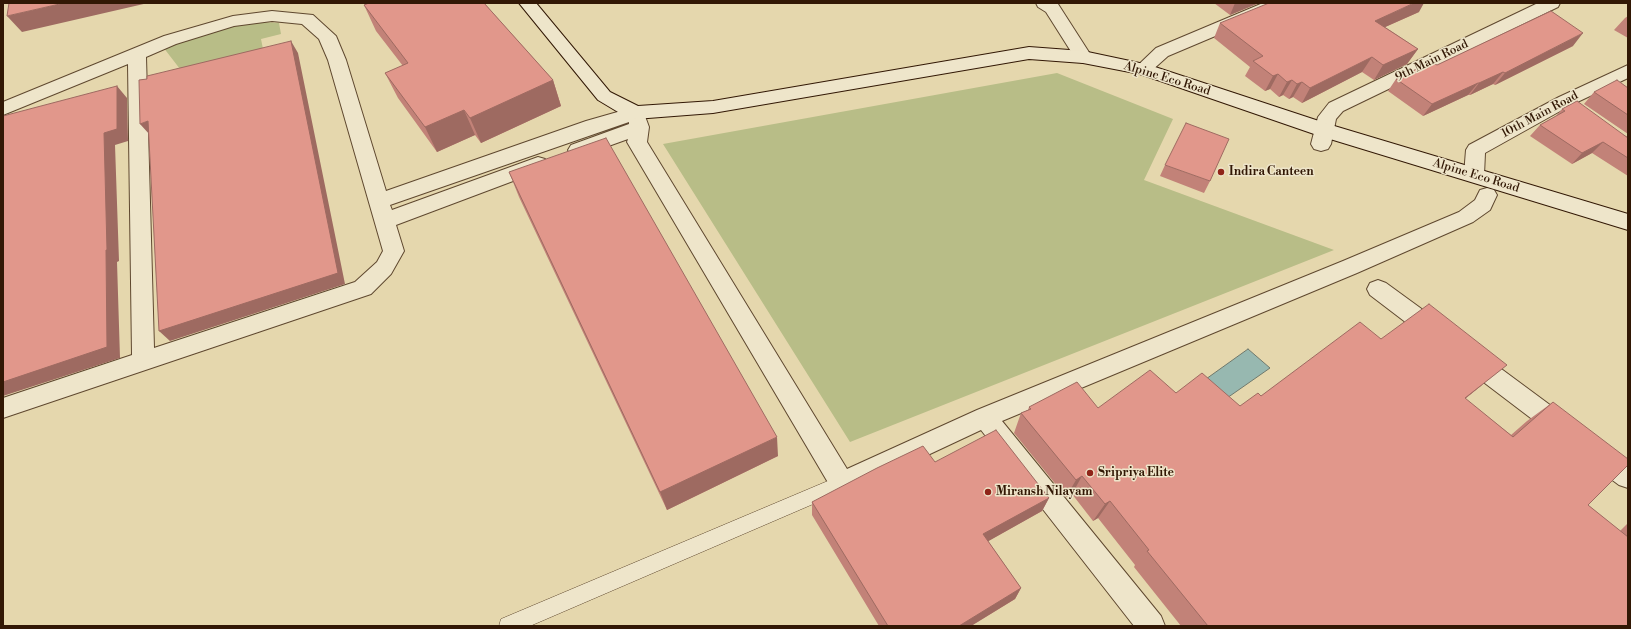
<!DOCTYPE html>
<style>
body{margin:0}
#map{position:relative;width:1631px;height:629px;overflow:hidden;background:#e5d7ad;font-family:"Libre Bodoni",serif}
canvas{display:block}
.frame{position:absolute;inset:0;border:4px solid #321805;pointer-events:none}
</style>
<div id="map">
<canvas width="1631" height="629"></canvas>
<div class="frame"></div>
</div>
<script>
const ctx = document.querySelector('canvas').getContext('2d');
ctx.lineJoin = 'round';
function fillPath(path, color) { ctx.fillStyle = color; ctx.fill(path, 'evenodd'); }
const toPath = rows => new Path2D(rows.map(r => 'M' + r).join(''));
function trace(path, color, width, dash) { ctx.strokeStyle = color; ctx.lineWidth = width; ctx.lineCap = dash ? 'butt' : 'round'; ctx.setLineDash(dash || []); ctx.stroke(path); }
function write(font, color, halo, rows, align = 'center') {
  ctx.font = font + ' "Libre Bodoni",serif'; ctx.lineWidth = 3; ctx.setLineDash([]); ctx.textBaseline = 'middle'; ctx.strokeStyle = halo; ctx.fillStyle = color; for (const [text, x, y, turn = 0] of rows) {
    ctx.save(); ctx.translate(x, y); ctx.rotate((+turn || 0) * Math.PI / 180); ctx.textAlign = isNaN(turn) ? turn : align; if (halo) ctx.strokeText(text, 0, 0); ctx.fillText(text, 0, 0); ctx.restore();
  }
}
const green = toPath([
 [248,21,279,23,281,34,261,39,263,49,180,69,163,47],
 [1057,73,1173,119,1144,180,1334,250,850,442,663,144]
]);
const water = toPath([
 [1248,349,1270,368,1227,398,1206,379,1248,349]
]);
const lane = toPath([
 [842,475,848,477,850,483,848,489,530,626,499,626,501,619,842,475]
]);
const street = toPath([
 [1036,3,1058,4,1092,57,1089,61,1083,63,1077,61,1046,12,1038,7,1036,3],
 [1263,3,1286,3,1284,7,1168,56,1149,73,1143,75,1137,73,1134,69,1156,48,1263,3],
 [1538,3,1560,3,1558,7,1343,111,1336,119,1331,144,1328,149,1321,151,1314,149,1311,144,1318,117,1329,103,1538,3],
 [272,11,313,15,336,36,346,60,386,191,586,121,635,107,642,108,649,127,647,142,847,469,977,410,1343,261,1459,212,1475,200,1480,190,1487,188,1494,190,1497,195,1490,210,1473,222,1357,273,1002,421,1161,616,1165,626,1134,626,981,430,851,491,842,495,833,491,627,142,628,139,578,157,571,155,568,150,571,145,629,124,629,122,390,205,392,210,538,157,545,159,548,164,545,169,396,225,404,251,391,274,371,294,3,418,3,398,132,355,128,64,3,115,3,102,164,36,233,16,272,11],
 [272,21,302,24,319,39,328,60,383,251,377,262,355,282,154,348,146,57,176,44,234,26,272,21],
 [1628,65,1628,78,1571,105,1485,153,1484,175,1481,180,1474,182,1467,180,1464,175,1466,150,1469,145,1559,97,1628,65],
 [1378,280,1386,283,1445,326,1448,333,1445,340,1437,342,1429,340,1370,295,1367,289,1370,283,1378,280],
 [1469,348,1477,351,1573,422,1577,430,1573,438,1565,441,1557,438,1461,365,1458,358,1461,351,1469,348],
 [1597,443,1606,446,1628,463,1628,488,1619,485,1588,462,1585,454,1588,446,1597,443]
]);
const secondary = toPath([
 [519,3,536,3,610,92,638,106,713,101,1029,47,1083,51,1149,65,1331,125,1628,214,1628,230,1317,135,1140,74,1083,63,1029,59,713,113,635,119,628,118,598,100,519,3]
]);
const wall = toPath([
 [366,3,484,3,553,80,561,106,481,143,475,135,437,152,398,98,385,73,403,66,376,31,364,5,366,4],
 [1214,3,1259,3,1230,15],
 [1419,12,1385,27,1418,49,1407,64,1374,80,1362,72,1302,103,1293,97,1289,99,1283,95,1279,97,1270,89,1265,91,1245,76,1250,67,1214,38,1220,23],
 [1628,16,1628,38,1614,30,1625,18],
 [1573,46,1495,85,1493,84,1470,95,1468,95,1423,116,1388,91,1396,79,1437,65],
 [1628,88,1628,134,1584,104,1594,92],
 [1562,109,1628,137,1628,176,1592,153,1572,164,1530,136,1540,125,1556,116],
 [1165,165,1210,181,1204,193,1160,176],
 [509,172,778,456,667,510,519,197],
 [1381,339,1482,385,1465,399,1511,435,1527,421,1553,402,1588,505,1620,531,1628,523,1628,626,1181,626,1134,567,1135,565,1098,518,1093,521,1072,494,1066,497,1014,433,1021,413,1028,410,1029,407,1098,408,1176,393,1240,406],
 [1049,498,1042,511,988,541,1021,588,1015,599,971,626,879,626,812,515,812,502]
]);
const shadedWall = toPath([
 [64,3,148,3,22,32,7,16],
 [1235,3,1259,3,1230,15],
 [1414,3,1424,3,1419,12,1365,36,1375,21],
 [1583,33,1573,46,1495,85,1505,73],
 [291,41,298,53,345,284,170,341,159,331],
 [1418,49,1407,64,1374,80,1383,65],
 [1372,57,1362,72,1302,103,1310,88],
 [1503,72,1493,84,1470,95,1479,83],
 [1278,74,1270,89,1265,91,1273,76],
 [553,80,561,106,481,143,470,118],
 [1292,80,1283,95,1279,97,1287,82],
 [1302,82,1293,97,1289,99,1297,84],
 [1478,83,1468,95,1423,116,1432,104],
 [117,86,127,98,128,141,115,145,119,261,117,262,120,358,3,396,3,382,104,133],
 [464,110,475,135,437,152,425,127],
 [148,121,150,135,140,124],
 [1603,142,1592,153,1572,164,1582,153],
 [1507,365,1482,385,1441,418,1465,398],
 [777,437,778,456,667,510,660,492],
 [1082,476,1072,494,1066,497,1076,480],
 [1049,498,1042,511,978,547,983,534],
 [1110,501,1098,518,1093,521,1105,504],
 [1021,588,1015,599,971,626,959,626]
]);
const building = toPath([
 [9,3,64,3,7,16,9,3],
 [369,3,484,3,553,80,470,118,464,110,425,127,385,73,408,63,364,5,369,3],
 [1269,3,1414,3,1375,21,1418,49,1383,65,1372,57,1310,88,1302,82,1297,84,1292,80,1287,82,1278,74,1273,76,1253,61,1263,56,1220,23,1269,3],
 [1551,11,1583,33,1505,73,1503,72,1479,83,1478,83,1432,104,1396,79,1431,62,1437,65,1551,11],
 [291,41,338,273,159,331,148,121,140,124,139,80,147,79,147,76,291,41],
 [1617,80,1628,88,1628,115,1594,92,1617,80],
 [117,86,117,129,104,133,107,250,106,250,107,347,3,382,3,116,117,86],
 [1577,101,1628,138,1628,158,1603,142,1582,153,1540,125,1565,111,1562,109,1577,101],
 [1186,123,1229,139,1210,181,1165,165,1186,123],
 [606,138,777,437,660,492,509,172,606,138],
 [1429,304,1507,365,1465,398,1513,437,1553,402,1628,459,1628,465,1588,505,1628,537,1628,626,1208,626,1147,551,1149,550,1110,501,1105,504,1082,476,1076,480,1021,413,1031,409,1029,407,1077,382,1098,408,1150,370,1176,393,1202,373,1240,406,1258,393,1261,396,1360,322,1381,339,1429,304],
 [996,430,1049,498,983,534,1021,588,959,626,888,626,812,502,877,468,923,446,935,462,996,430]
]);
const markers = [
 [1221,172,4,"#8f2418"],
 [1090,473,4,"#8f2418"],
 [988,492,4,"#8f2418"]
];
const streetNames = [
 ["9th Main Road",1432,61,-26],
 ["Alpine Eco Road",1167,79,17],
 ["10th Main Road",1540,115,-28],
 ["Alpine Eco Road",1476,176,17]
];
const poiNames = [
 ["Indira Canteen",1229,172],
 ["Sripriya Elite",1098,473],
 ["Miransh Nilayam",996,492]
];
fillPath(green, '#b8bd87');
fillPath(water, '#97b8b0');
trace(water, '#6f786c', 1);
trace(lane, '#5f482f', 1);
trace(street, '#5f482f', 2);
trace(secondary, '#321805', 2);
fillPath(lane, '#eee5ca');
fillPath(street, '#eee5ca');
fillPath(secondary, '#eee5ca');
fillPath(wall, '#c28278');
fillPath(shadedWall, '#9e6a61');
fillPath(building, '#e1978b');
trace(building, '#9e6a61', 1);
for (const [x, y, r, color] of markers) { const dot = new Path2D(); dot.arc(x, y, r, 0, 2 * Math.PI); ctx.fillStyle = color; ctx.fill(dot); trace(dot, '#eee5ca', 1.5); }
write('12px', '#321805', '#eee5ca', streetNames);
write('bold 12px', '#321805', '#eee5ca', poiNames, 'left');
</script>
